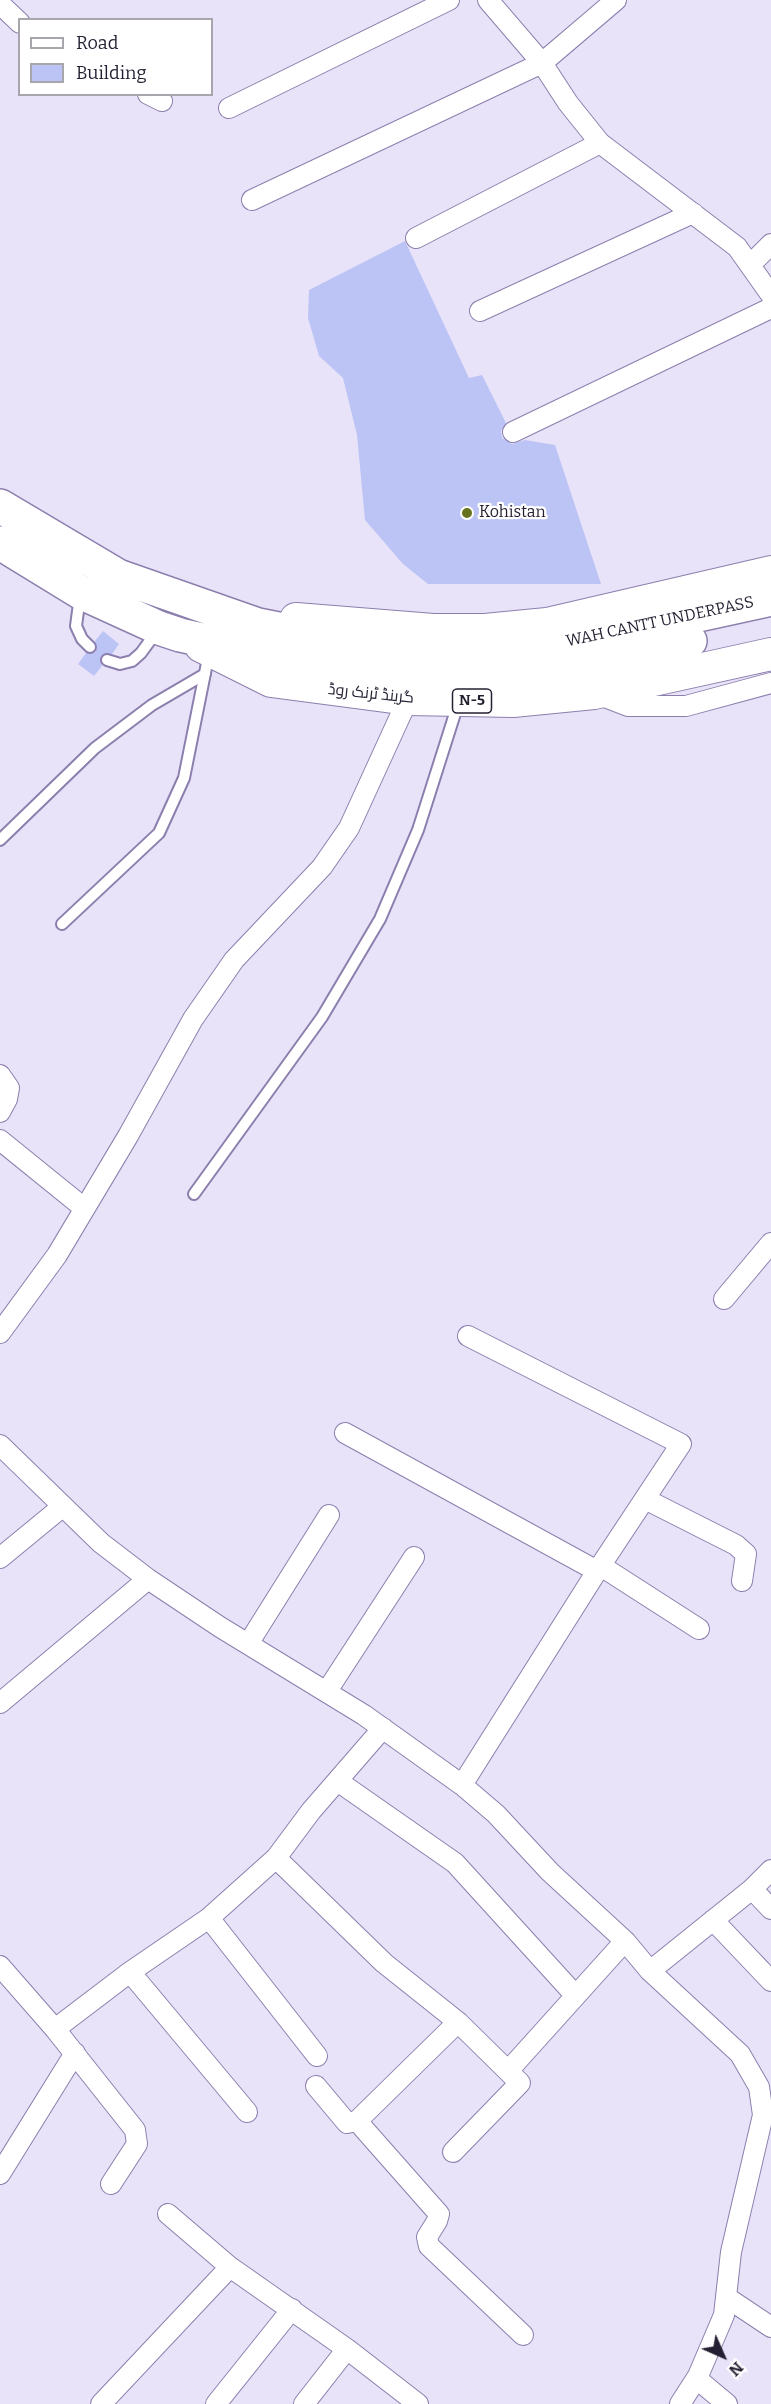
<!DOCTYPE html>
<meta charset="utf-8">
<style>
body{margin:0}
#map{position:relative;width:771px;height:2404px;overflow:hidden;background:#e8e3f8;font-family:Bitter,serif}
canvas{display:block}
.legend{position:absolute;left:18px;top:18px;width:195px;height:78px;box-sizing:border-box;background:#fff;border:2px solid #a8a5ad;margin:0;padding:8px 10px;list-style:none;font-size:18px;color:#251f32}
.legend li{display:flex;align-items:center;gap:12px;height:30px}
.legend b{width:30px;border:2px solid #a8a5ad}
.north{position:absolute;left:693px;top:2326px;width:60px;height:60px;-webkit-text-stroke:4px #fff;paint-order:stroke;rotate:135deg;font-size:16px;font-weight:700;line-height:24px;text-align:center;color:#251f32}
.north::after{content:'';display:block;margin:auto;width:21px;height:27px;background:#251f32;clip-path:polygon(50% 0,100% 100%,50% 72%,0 100%)}
</style>
<div id="map">
<canvas width="771" height="2404"></canvas>
<ul class="legend">
<li><b style="height:8px;background:#fff"></b>Road</li>
<li><b style="height:16px;background:#bcc4f6"></b>Building</li>
</ul>
<div class="north">N</div>
</div>
<script>
const ctx = document.querySelector('canvas').getContext('2d');
ctx.lineJoin = 'round';
function fillPath(path, color) { ctx.fillStyle = color; ctx.fill(path, 'evenodd'); }
const toPath = rows => new Path2D(rows.map(r => 'M' + r).join(''));
function trace(path, color, width, dash) { ctx.strokeStyle = color; ctx.lineWidth = width; ctx.lineCap = dash ? 'butt' : 'round'; ctx.setLineDash(dash || []); ctx.stroke(path); }
function write(font, color, halo, rows, align = 'center') {
  ctx.font = font + ' Bitter,Cairo,serif'; ctx.lineWidth = 4.5; ctx.setLineDash([]); ctx.textBaseline = 'middle'; ctx.strokeStyle = halo; ctx.fillStyle = color; for (const [text, x, y, turn = 0] of rows) {
    ctx.save(); ctx.translate(x, y); ctx.rotate((+turn || 0) * Math.PI / 180); ctx.textAlign = isNaN(turn) ? turn : align; if (halo) ctx.strokeText(text, 0, 0); ctx.fillText(text, 0, 0); ctx.restore();
  }
}
const building = toPath([
 [405,241,469,378,482,375,506,423,501,431,502,438,512,444,525,440,555,445,601,584,428,584,403,564,365,520,357,435,343,378,319,356,308,318,309,290],
 [103,631,119,644,112,654,102,655,100,661,102,666,94,676,78,664,86,653,96,652,95,641]
]);
const service = toPath([
 [80,596,76,626,82,639,90,647],
 [107,660,120,664,132,661,141,653,157,631],
 [0,840,95,748,152,705,205,674],
 [62,924,159,833,184,778,209,653],
 [194,1194,322,1017,380,919,418,830,458,704]
]);
const minor = toPath([
 [488,0,542,63,568,103,600,143,737,247,771,295],
 [0,4,20,23],
 [148,94,162,101],
 [229,108,449,0],
 [252,200,542,63,616,0],
 [416,238,600,143],
 [750,265,771,244],
 [480,311,693,213],
 [513,432,771,308],
 [597,694,628,706,686,706,771,683],
 [0,1075,9,1088,7,1099,0,1112],
 [0,1140,84,1208],
 [724,1299,771,1243],
 [0,1333,57,1255,128,1136,193,1019,234,960,322,867,349,828,408,699],
 [345,1433,597,1571],
 [0,1445,101,1543,148,1579,220,1627,364,1715,462,1785,496,1814,550,1872,625,1941,650,1971,740,2054,759,2087,763,2115,731,2252,724,2315,698,2376,680,2404],
 [645,1499,736,1545,746,1554,742,1581],
 [0,1558,62,1507],
 [601,1566,699,1629],
 [248,1644,329,1515],
 [327,1691,414,1557],
 [0,1703,148,1579],
 [339,1782,455,1863,575,1995],
 [462,1785,597,1571,681,1444,468,1336],
 [276,1858,384,1963,458,2022,520,2083,453,2152],
 [752,1889,771,1909],
 [209,1918,317,2056],
 [713,1920,771,1981],
 [0,1966,55,2029,135,2130,137,2144,111,2184],
 [650,1971,752,1889,771,1870],
 [130,1972,247,2112],
 [55,2029,130,1972,209,1918,276,1858,311,1811,383,1728],
 [508,2071,625,1941],
 [316,2086,347,2123,357,2121,458,2022],
 [357,2121,439,2214,437,2221,427,2237,429,2246,523,2335],
 [0,2174,75,2053],
 [168,2214,230,2267,347,2349,418,2404],
 [726,2297,771,2327],
 [697,2379,727,2404],
 [101,2404,230,2267],
 [216,2404,292,2309],
 [304,2404,347,2349]
]);
const primary = toPath([
 [296,619,433,630,485,630,547,624,771,572],
 [201,646,271,681,408,699,513,701,594,693,771,654]
]);
const trunk = toPath([
 [0,506,118,576,258,625,338,641,430,647,516,647,589,639,771,599],
 [0,543,80,592,159,628,180,635,315,665,367,671,527,671,620,658,690,641]
]);
const markers = [
 [467,513,6,"#67731e"]
];
const shields = [
 [472,701,39]
];
const shieldNames = [
 ["N-5",472,701]
];
const poiNames = [
 ["Kohistan",479,513]
];
const streetNames = [
 ["WAH CANTT UNDERPASS",660,622,-12],
 ["گرینڈ ٹرنک روڈ",371,694,6]
];
fillPath(building, '#bcc4f6');
trace(service, '#8c7fae', 14);
trace(minor, '#8c7fae', 22);
trace(primary, '#8c7fae', 34);
trace(trunk, '#8c7fae', 36);
trace(service, '#fff', 10);
trace(minor, '#fff', 20);
trace(primary, '#fff', 32);
trace(trunk, '#fff', 33);
for (const [x, y, r, color] of markers) { const dot = new Path2D(); dot.arc(x, y, r, 0, 2 * Math.PI); ctx.fillStyle = color; ctx.fill(dot); trace(dot, '#fff', 2); }
for (const [x, y, w] of shields) { const box = new Path2D(); box.roundRect(x - w / 2, y - 12, w, 24, 4.5); ctx.fillStyle = '#fff'; ctx.fill(box); trace(box, '#251f32', 1.5); }
write('bold 15px', '#251f32', null, shieldNames);
write('16px', '#251f32', '#fff', poiNames, 'left');
write('16px', '#251f32', '#fff', streetNames);
</script>
